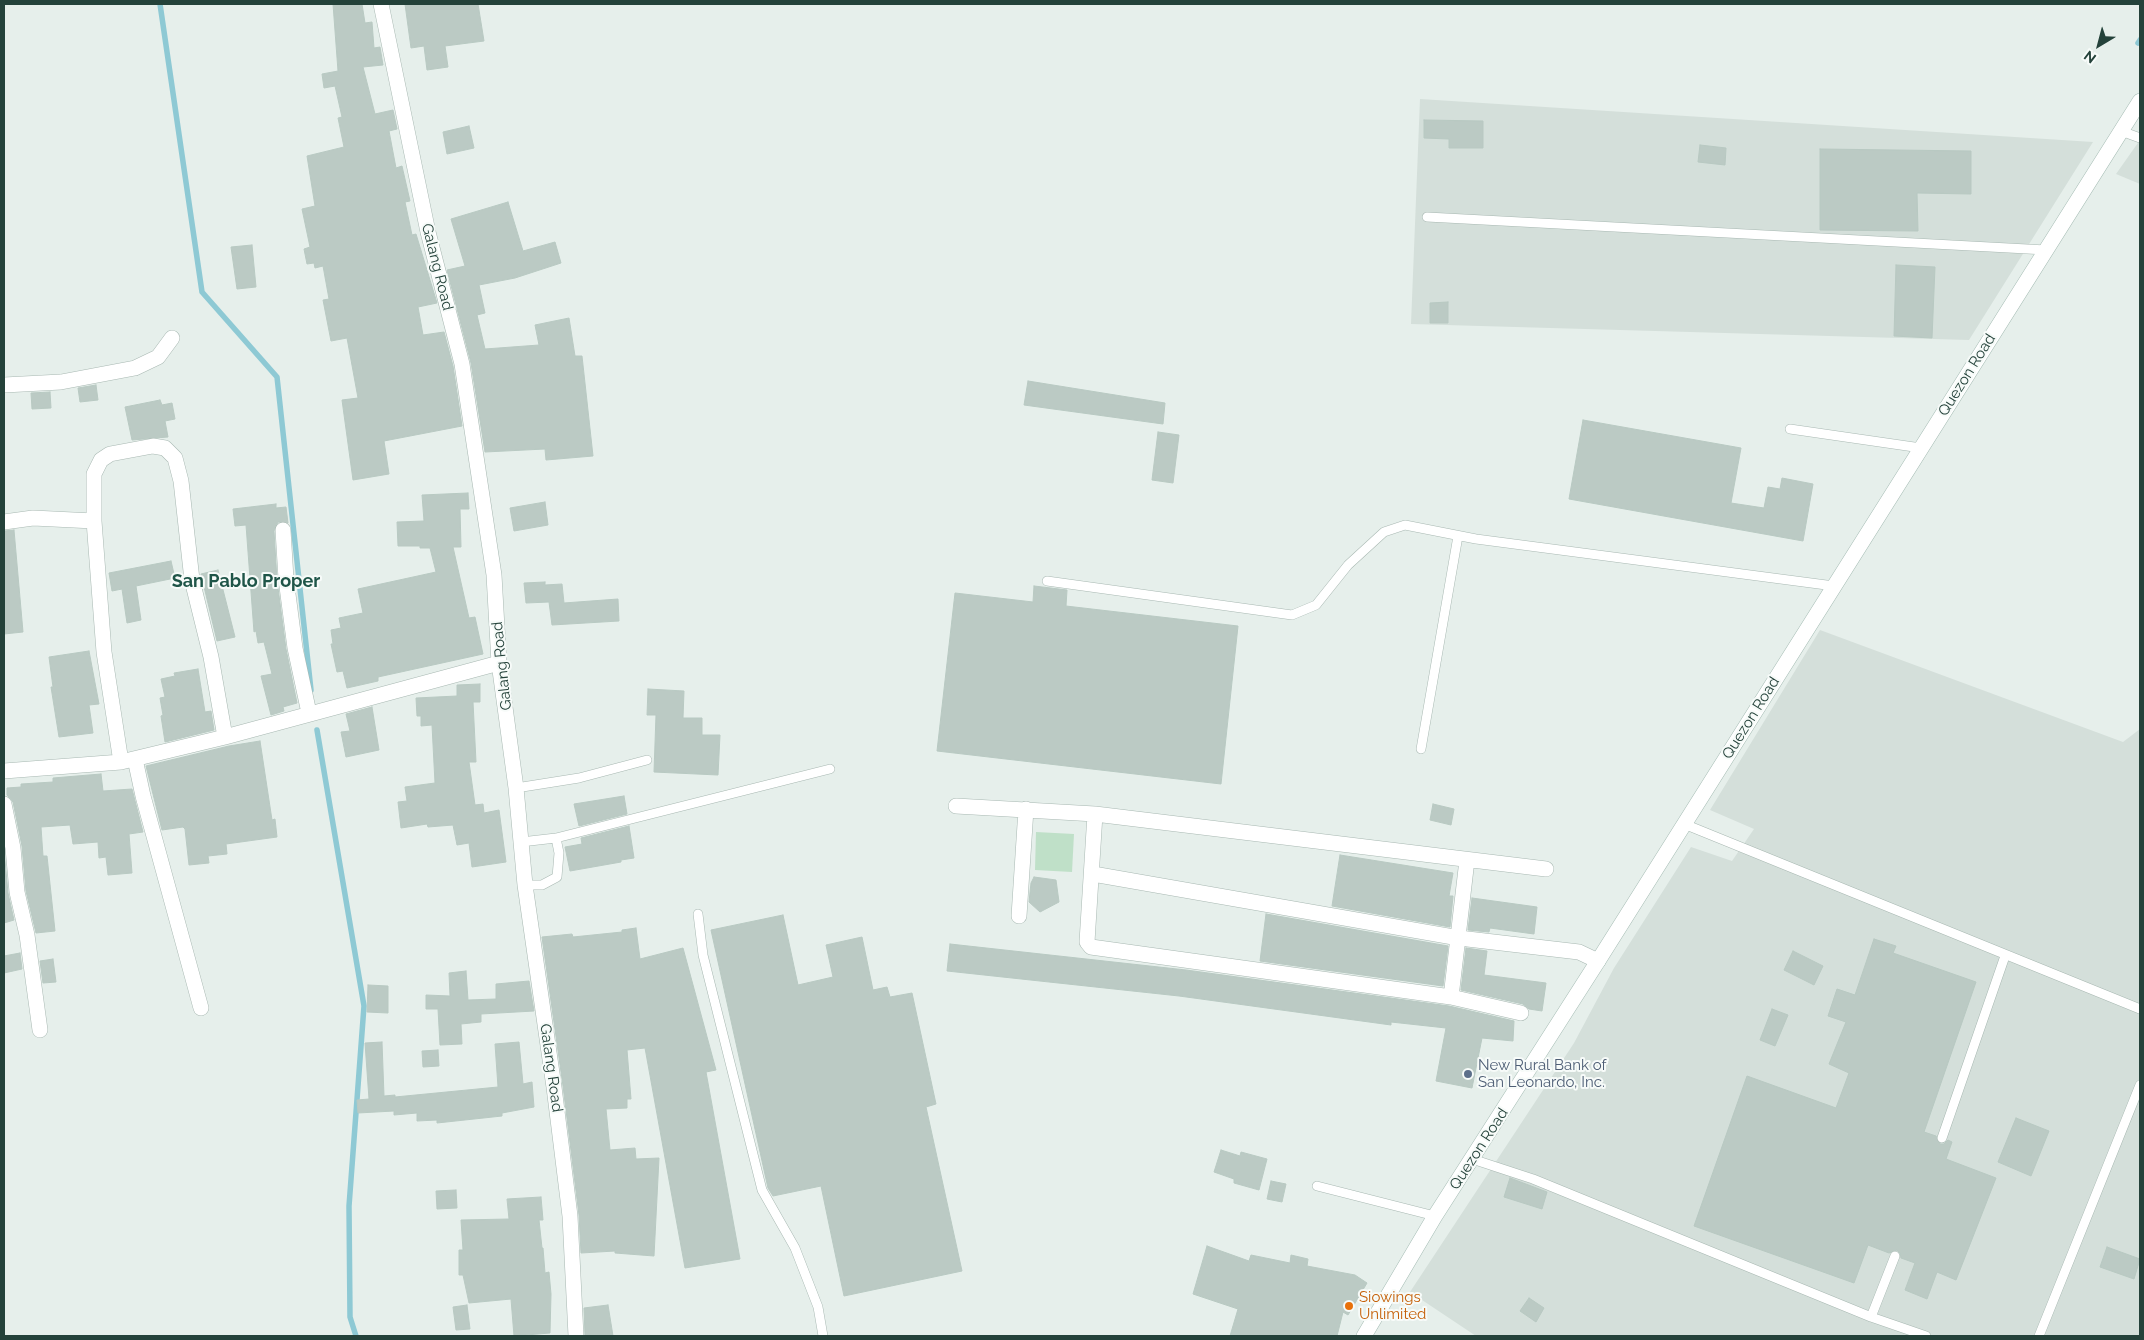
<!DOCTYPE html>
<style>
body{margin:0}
#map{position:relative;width:2144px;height:1340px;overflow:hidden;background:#e6efeb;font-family:Raleway,sans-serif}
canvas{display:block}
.frame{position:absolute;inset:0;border:5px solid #24423a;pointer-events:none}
.north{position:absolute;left:2074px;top:20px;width:50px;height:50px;-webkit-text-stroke:4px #f7fbf9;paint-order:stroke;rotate:217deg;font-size:14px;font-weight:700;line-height:20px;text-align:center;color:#24423a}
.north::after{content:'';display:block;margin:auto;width:18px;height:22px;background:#24423a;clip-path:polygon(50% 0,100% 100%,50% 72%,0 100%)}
</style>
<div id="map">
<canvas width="2144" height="1340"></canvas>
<div class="frame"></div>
<div class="north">N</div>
</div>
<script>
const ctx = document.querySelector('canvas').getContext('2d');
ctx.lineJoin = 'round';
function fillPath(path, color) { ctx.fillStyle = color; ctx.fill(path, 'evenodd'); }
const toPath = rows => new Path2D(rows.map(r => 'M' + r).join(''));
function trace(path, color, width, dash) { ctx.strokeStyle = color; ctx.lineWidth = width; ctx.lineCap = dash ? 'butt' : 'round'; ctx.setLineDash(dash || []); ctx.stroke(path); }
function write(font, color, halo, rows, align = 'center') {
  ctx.font = font + ' Raleway,sans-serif'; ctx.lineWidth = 4; ctx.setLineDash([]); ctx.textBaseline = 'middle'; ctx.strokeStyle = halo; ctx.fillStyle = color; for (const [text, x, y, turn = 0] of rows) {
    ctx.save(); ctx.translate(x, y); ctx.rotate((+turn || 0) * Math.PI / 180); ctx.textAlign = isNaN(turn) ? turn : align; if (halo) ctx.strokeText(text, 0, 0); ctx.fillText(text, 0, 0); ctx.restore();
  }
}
const built = toPath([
 [1420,99,2093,142,1969,340,1411,324],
 [2140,140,2140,184,2116,174],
 [1820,630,2123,742,2140,729,2140,1336,1476,1336,1410,1292,1574,1043,1614,968,1691,847,1732,861,1754,829,1710,810]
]);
const green = toPath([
 [1036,832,1074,834,1072,872,1035,870]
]);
const stream = toPath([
 [160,4,202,292,277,377,311,690],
 [2138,43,2140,40],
 [317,730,364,1006,349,1206,350,1317,356,1336]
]);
const building = toPath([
 [333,4,362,4,365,23,372,22,374,48,380,47,383,65,363,67,375,114,393,110,397,129,389,131,396,168,402,166,410,201,405,202,412,235,416,234,437,303,418,307,423,335,444,332,453,366,462,426,384,441,389,474,353,480,342,400,358,398,347,338,331,341,323,300,329,299,323,266,315,268,314,263,307,264,304,249,310,247,302,209,315,206,307,156,344,147,338,118,342,117,335,86,324,88,322,74,338,71,333,4],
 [405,4,478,4,484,41,445,46,448,67,427,70,424,46,411,48,405,4],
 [1424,120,1483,121,1483,148,1449,148,1449,139,1424,138,1424,120],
 [469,126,474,148,447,154,443,132,469,126],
 [1700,145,1726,148,1725,165,1698,162,1700,145],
 [1820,149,1971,151,1971,194,1917,193,1918,231,1820,230,1820,149],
 [508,202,523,251,555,242,561,263,515,278,479,285,485,313,477,315,485,349,539,345,535,325,569,318,575,356,582,356,593,456,546,460,545,449,485,452,471,363,447,270,465,266,451,219,508,202],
 [252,245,256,287,237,289,231,247,252,245],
 [1896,265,1935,267,1932,338,1894,336,1896,265],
 [1448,302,1448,323,1430,323,1430,303,1448,302],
 [1028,381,1165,403,1163,424,1024,405,1028,381],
 [96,385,98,400,80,402,78,388,96,385],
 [50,392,51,408,32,409,31,393,50,392],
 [160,400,162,405,172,403,175,419,165,421,168,437,132,440,125,407,160,400],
 [1583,420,1741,448,1731,503,1764,508,1768,487,1780,489,1782,478,1813,484,1803,541,1569,499,1583,420],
 [1158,432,1179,435,1173,483,1152,480,1158,432],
 [468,493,469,509,460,509,461,547,453,547,469,618,475,617,483,654,378,677,378,681,347,688,343,671,337,672,331,644,333,644,331,630,341,628,339,618,363,613,358,589,436,572,430,548,420,548,420,546,398,546,397,522,424,521,422,495,468,493],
 [545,502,548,525,514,531,510,508,545,502],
 [276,504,276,508,286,507,288,523,278,522,274,531,277,580,286,649,297,703,283,707,284,711,271,715,261,676,272,674,264,642,258,643,256,631,254,632,246,525,235,526,233,509,276,504],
 [14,530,23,632,4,634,4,531,14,530],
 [171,561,175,578,136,586,141,620,127,623,122,589,112,591,109,573,171,561],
 [218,570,235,637,217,641,201,574,218,570],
 [545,582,545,585,562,584,564,603,618,599,619,621,552,625,549,602,526,603,524,583,545,582],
 [1034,586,1067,590,1066,606,1238,626,1221,784,937,751,955,593,1033,602,1034,586],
 [89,651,99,704,89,705,93,733,59,737,51,687,53,687,49,657,89,651],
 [198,669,205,712,211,711,214,730,165,742,161,716,163,715,160,698,165,697,161,679,175,676,174,673,198,669],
 [480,684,480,702,473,702,476,762,469,762,475,805,483,804,484,813,499,810,506,862,472,867,469,843,457,845,453,825,428,827,427,824,401,828,398,802,407,801,405,787,435,783,432,725,421,726,421,716,417,716,416,698,457,696,457,685,480,684],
 [648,689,684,691,683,718,702,718,702,735,720,735,718,775,654,772,656,715,647,715,648,689],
 [372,707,379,750,346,757,341,732,350,731,346,714,372,707],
 [260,741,272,820,275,819,277,837,226,844,227,854,208,856,209,863,189,865,185,829,183,827,162,830,146,766,229,746,260,741],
 [101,774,103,791,132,789,143,832,129,834,132,873,108,875,106,857,99,858,98,842,73,844,70,825,41,827,43,856,47,856,55,931,36,933,26,891,22,846,13,802,7,795,7,788,21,787,21,784,53,782,53,778,101,774],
 [624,796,627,814,579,826,574,804,624,796],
 [1433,804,1454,809,1451,825,1430,820,1433,804],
 [629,826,634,858,621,860,621,862,570,871,565,847,582,844,581,838,629,826],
 [4,850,8,893,14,920,4,923,4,850],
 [1340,855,1453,873,1449,896,1453,896,1450,927,1332,906,1340,855],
 [1034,877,1056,880,1059,902,1040,912,1029,902,1031,883,1034,877],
 [1472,898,1537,907,1534,934,1490,928,1489,932,1468,930,1472,898],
 [1266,914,1448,946,1443,986,1260,961,1266,914],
 [783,915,798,985,833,977,826,945,862,937,873,990,887,987,890,997,912,993,936,1104,926,1107,962,1271,844,1296,821,1186,773,1196,768,1188,711,930,783,915],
 [636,928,640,959,683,948,716,1070,706,1072,740,1259,685,1268,645,1048,627,1050,631,1099,627,1099,627,1108,606,1109,610,1150,635,1148,636,1159,659,1158,654,1256,615,1253,615,1251,581,1253,579,1215,563,1086,542,937,572,934,573,937,622,932,622,930,636,928],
 [1874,939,1896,946,1893,953,1976,982,1924,1132,1936,1136,1940,1144,1944,1144,1948,1140,1952,1142,1946,1159,1996,1178,1956,1280,1937,1272,1927,1299,1905,1290,1915,1263,1901,1258,1900,1253,1897,1250,1889,1253,1868,1245,1854,1283,1694,1226,1747,1076,1836,1108,1849,1073,1829,1064,1846,1022,1828,1016,1837,989,1855,995,1874,939],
 [950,944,1186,970,1449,1006,1514,1021,1513,1041,1482,1038,1472,1088,1436,1081,1446,1028,1391,1022,1391,1025,1179,996,947,971,950,944],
 [1466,948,1487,951,1484,975,1546,983,1542,1011,1529,1009,1523,1004,1461,990,1466,948],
 [1793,951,1823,966,1814,985,1784,970,1793,951],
 [20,953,22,969,4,973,4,956,20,953],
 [53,959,56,982,43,983,40,961,53,959],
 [466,971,468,1000,496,999,496,984,529,981,534,1011,481,1014,481,1022,461,1024,462,1044,440,1045,438,1009,426,1009,426,995,450,996,449,973,466,971],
 [368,985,388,986,388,1013,367,1012,368,985],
 [1772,1009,1788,1015,1775,1046,1760,1040,1772,1009],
 [382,1042,384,1096,395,1095,395,1097,498,1087,495,1044,519,1042,523,1084,532,1082,534,1107,502,1113,502,1116,437,1123,437,1120,417,1121,417,1113,394,1115,394,1111,358,1113,357,1100,369,1099,365,1043,382,1042],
 [438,1050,439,1066,423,1067,422,1051,438,1050],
 [2016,1118,2049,1131,2031,1176,1998,1162,2016,1118],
 [1221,1150,1240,1156,1241,1152,1267,1159,1259,1190,1234,1183,1234,1179,1214,1172,1221,1150],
 [1510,1178,1547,1192,1542,1209,1504,1197,1510,1178],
 [1271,1181,1286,1184,1282,1202,1267,1199,1271,1181],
 [456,1190,457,1208,437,1209,436,1191,456,1190],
 [541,1197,543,1220,539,1220,542,1248,543,1248,545,1273,549,1272,551,1294,550,1333,514,1336,511,1299,469,1303,463,1275,459,1275,459,1250,463,1250,461,1220,509,1219,507,1199,541,1197],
 [1207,1246,1249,1261,1251,1255,1290,1263,1291,1255,1308,1259,1307,1266,1355,1275,1367,1283,1348,1315,1343,1312,1337,1336,1230,1336,1238,1309,1193,1294,1207,1246],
 [2107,1247,2140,1259,2134,1279,2100,1267,2107,1247],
 [1529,1298,1544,1308,1536,1322,1520,1311,1529,1298],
 [467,1305,470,1329,456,1330,453,1307,467,1305],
 [608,1305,613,1336,585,1336,584,1308,608,1305]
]);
const service = toPath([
 [2121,131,2140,138],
 [1427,217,2046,250],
 [1790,429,1921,448],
 [1047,581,1292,615,1316,605,1348,565,1384,532,1405,525,1476,539,1834,586],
 [1421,749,1458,536],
 [516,788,579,778,647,760],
 [1684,824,2140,1009],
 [521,842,556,838,830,769],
 [525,885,542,885,557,877,559,853,556,838],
 [698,914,703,955,762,1190,795,1248,818,1307,823,1336],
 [1942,1138,2005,956],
 [1472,1159,1533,1179,1871,1317,1926,1336],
 [1317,1186,1435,1216],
 [1871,1317,1895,1256],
 [2039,1336,2140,1085]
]);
const minor = toPath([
 [4,385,61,382,135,368,158,357,172,338],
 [4,522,33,518,94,521],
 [283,530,286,579,295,648,309,713],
 [135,759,143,796,201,1008],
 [121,762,104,652,94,521,94,474,101,460,110,454,153,446,165,448,175,458,181,481,192,580,211,657,225,737],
 [4,771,121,762,225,737,499,663],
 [4,804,13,848,17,892,27,935,40,1030],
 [956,806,1095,814,1546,869],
 [1095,814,1087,942,1091,947,1451,997,1521,1013],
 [1093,874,1459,938,1579,952,1598,961],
 [1019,916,1026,809],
 [1451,997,1467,860]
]);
const tertiary = toPath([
 [381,4,428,232,462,364,494,575,499,663,516,788,525,885,554,1087,570,1216,576,1336]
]);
const secondary = toPath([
 [1364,1336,1435,1216,1598,961,2140,101]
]);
const markers = [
 [1468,1074,5,"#5c6f8a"],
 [1349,1306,5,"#e8710a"]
];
const streetNames = [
 ["Galang Road",437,267,76],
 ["Quezon Road",1967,375,-58],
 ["Galang Road",502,666,-96],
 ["Quezon Road",1751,718,-58],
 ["Galang Road",551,1068,82],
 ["Quezon Road",1479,1149,-57]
];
const serviceNames = [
 ["New Rural Bank of",1478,1065],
 ["San Leonardo, Inc.",1478,1082]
];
const foodNames = [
 ["Siowings",1359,1297],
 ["Unlimited",1359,1314]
];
const quarterNames = [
 ["San Pablo Proper",246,582]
];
fillPath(built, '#d4dfda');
fillPath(green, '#bfe0c8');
trace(stream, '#8ec9d4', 5.5);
fillPath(building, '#bbcac4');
trace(building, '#b8c9c2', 1);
trace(service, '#a8b8b2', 10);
trace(minor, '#a8b8b2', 16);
trace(tertiary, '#a8b8b2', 16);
trace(secondary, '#a4bbb3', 16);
trace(service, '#fff', 9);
trace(minor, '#fff', 15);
trace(tertiary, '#fff', 15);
trace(secondary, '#fff', 15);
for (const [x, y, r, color] of markers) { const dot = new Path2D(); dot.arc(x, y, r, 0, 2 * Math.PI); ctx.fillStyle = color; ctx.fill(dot); trace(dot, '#f7fbf9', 2); }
write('15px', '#24423a', '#f7fbf9', streetNames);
write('15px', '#4e5e75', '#f7fbf9', serviceNames, 'left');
write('15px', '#c56008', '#f7fbf9', foodNames, 'left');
write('bold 18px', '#1f5548', '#f7fbf9', quarterNames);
</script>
